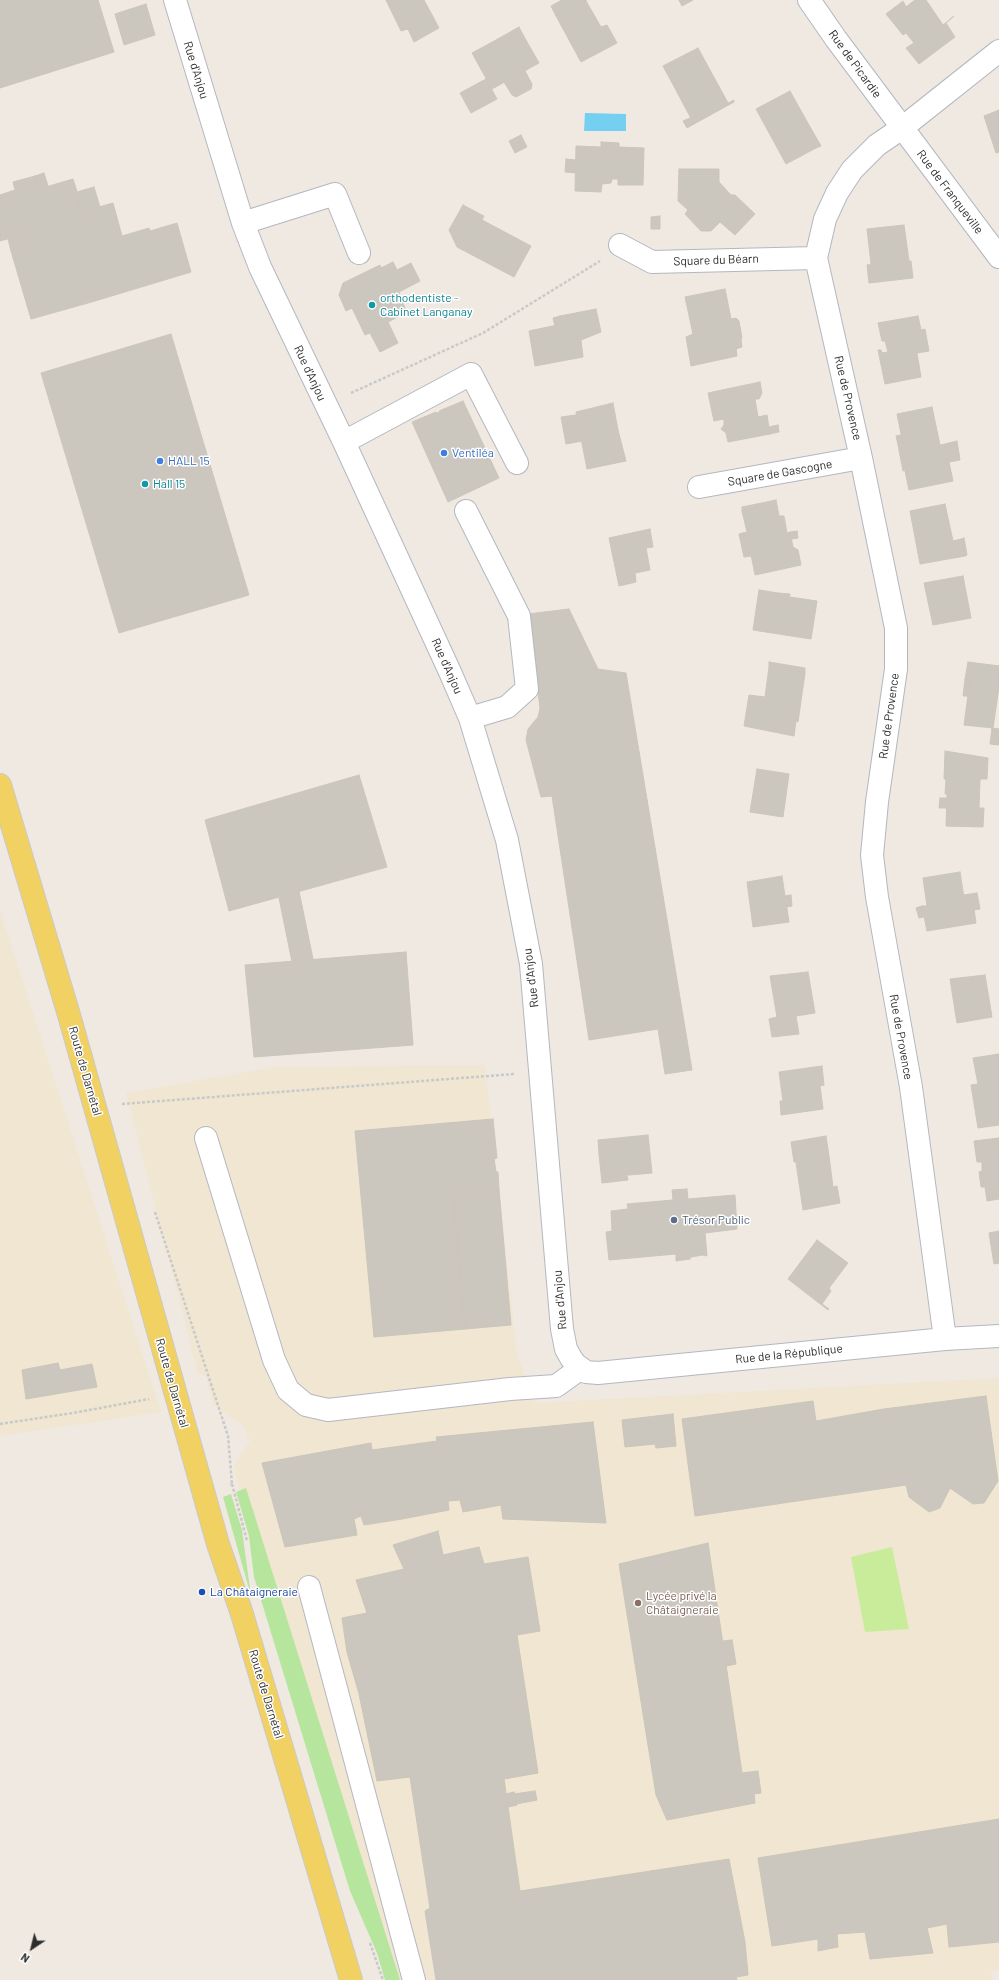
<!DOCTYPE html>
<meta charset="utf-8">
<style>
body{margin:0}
#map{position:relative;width:999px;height:1980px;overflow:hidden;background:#efe9e1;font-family:Barlow,sans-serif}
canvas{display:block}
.north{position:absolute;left:12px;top:1928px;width:40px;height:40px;-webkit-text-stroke:3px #fff;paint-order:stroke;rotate:215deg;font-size:11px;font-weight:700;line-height:16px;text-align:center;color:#2e2e2e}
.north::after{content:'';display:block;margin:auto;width:14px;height:18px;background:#2e2e2e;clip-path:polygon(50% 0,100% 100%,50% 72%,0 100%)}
</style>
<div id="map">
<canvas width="999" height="1980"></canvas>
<div class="north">N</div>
</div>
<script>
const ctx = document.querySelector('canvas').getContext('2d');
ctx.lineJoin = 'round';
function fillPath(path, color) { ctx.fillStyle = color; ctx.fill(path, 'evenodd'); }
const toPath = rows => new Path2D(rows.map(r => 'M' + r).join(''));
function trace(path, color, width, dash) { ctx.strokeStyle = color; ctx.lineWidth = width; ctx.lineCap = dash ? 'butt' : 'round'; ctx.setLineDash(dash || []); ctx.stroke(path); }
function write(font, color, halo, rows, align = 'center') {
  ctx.font = font + ' Barlow,sans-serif'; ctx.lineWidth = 3; ctx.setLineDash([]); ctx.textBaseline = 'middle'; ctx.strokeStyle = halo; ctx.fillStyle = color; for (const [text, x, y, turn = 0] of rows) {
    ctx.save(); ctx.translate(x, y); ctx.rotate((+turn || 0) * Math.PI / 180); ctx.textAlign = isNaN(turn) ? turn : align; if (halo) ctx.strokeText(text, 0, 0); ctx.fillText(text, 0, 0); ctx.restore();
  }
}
const education = toPath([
 [0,910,161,1412,0,1436],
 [485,1065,517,1354,535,1403,999,1378,999,1970,991,1971,992,1980,393,1980,315,1718,239,1488,234,1465,250,1441,243,1425,213,1405,206,1376,198,1373,126,1093,276,1067]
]);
const green = toPath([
 [246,1488,400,1980,385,1980,377,1953,350,1891,254,1577,249,1536,236,1492],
 [231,1494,242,1530,251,1596,223,1497]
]);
const pitch = toPath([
 [892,1547,909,1629,865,1632,851,1557]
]);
const water = toPath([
 [585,113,626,114,626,131,584,131]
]);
const building = toPath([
 [0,0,98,0,114,52,0,88,0,0],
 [386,0,424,0,439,28,414,42,408,29,401,31,386,0],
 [562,0,586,0,586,1,556,16,551,6,562,0],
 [679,0,693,0,682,6,679,0],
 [915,0,926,0,943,25,954,16,946,23,955,37,919,64,906,48,914,43,906,33,903,35,886,14,903,1,906,7,915,0],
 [586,1,601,27,607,25,617,43,581,62,556,16,586,1],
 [146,4,155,35,124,45,115,14,146,4],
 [519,27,522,33,499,45,496,40,519,27],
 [522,33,539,63,492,89,472,53,496,40,499,45,522,33],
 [698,48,728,103,734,100,734,102,694,124,663,66,698,48],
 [525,71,532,84,531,89,516,97,512,95,504,82,525,71],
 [486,79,497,99,471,113,460,93,486,79],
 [790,91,805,118,801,120,816,148,786,164,756,109,790,91],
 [999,110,999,152,996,153,984,116,999,110],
 [690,118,694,124,687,128,683,121,690,118],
 [805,118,821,146,816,148,801,120,805,118],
 [521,135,527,147,515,153,509,141,521,135],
 [601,142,619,143,619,147,644,148,643,185,618,185,618,179,612,179,611,183,602,184,601,192,575,191,576,146,601,147,601,142],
 [566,159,576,160,576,173,565,172,566,159],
 [679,169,719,169,719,182,731,195,735,195,755,214,735,235,720,222,711,231,701,231,685,214,688,210,678,201,679,169],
 [44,173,48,186,39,189,35,176,44,173],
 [35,176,39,189,73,179,79,198,76,198,81,212,113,203,122,236,149,228,150,231,177,223,191,272,95,301,94,295,79,300,81,305,31,319,11,251,29,245,25,234,0,241,0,195,15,190,13,182,35,176],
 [94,187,100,207,81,212,76,198,79,198,77,192,94,187],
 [463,205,484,216,482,220,531,246,514,277,457,247,449,230,463,205],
 [660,216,660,229,651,229,651,217,660,216],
 [904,225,909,261,911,261,913,278,869,283,867,265,871,264,867,229,904,225],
 [25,234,29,245,11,251,8,239,25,234],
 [393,262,397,270,411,263,420,281,399,292,402,303,400,309,394,319,388,322,398,343,380,352,370,333,365,335,352,308,346,311,339,295,343,283,380,265,381,268,393,262],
 [725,289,731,319,736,318,739,321,742,338,735,340,737,356,691,366,686,337,693,334,685,297,725,289],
 [94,295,95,301,81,305,79,300,94,295],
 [401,297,406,311,394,319,400,309,401,297],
 [596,309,601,332,581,340,583,357,535,366,529,331,562,324,560,316,596,309],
 [560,316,562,324,555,326,553,318,560,316],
 [918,316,921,330,925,329,929,351,917,353,921,377,885,384,878,350,881,350,882,353,888,352,885,341,882,341,878,323,918,316],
 [171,334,249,595,119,633,41,373,171,334],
 [741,339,742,347,736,349,735,340,741,339],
 [760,382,762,393,759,399,755,399,758,417,767,415,770,434,728,442,726,433,721,429,724,425,724,419,714,421,708,393,760,382],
 [463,401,499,478,448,502,412,422,436,412,437,413,440,412,439,411,463,401],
 [613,403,618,430,614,430,609,404,613,403],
 [609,404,614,430,618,430,626,461,587,469,576,412,609,404],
 [932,407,940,445,945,444,949,462,903,471,898,445,903,444,897,414,932,407],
 [576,415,582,441,566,444,561,417,576,415],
 [778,425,779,432,770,434,769,427,778,425],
 [901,435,903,444,898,445,896,436,901,435],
 [957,441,960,460,949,462,945,444,957,441],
 [949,462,953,481,909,490,905,471,949,462],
 [776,500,779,516,784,516,787,533,790,532,793,547,798,550,801,565,755,575,749,544,745,542,743,533,747,532,742,511,757,508,757,504,776,500],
 [757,504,757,508,742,511,742,507,757,504],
 [945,504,953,541,961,539,965,556,920,564,910,511,945,504],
 [650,529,653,547,646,548,650,570,635,573,636,582,619,586,609,538,650,529],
 [797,531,798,538,792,539,790,532,797,531],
 [743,533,745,542,749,544,752,556,744,557,739,534,743,533],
 [964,538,967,555,965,556,961,539,964,538],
 [963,576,971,618,933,625,924,583,963,576],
 [759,590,778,593,778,598,789,599,790,597,817,601,811,639,753,630,759,590],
 [778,593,790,594,789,599,778,598,778,593],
 [569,609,598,669,626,673,692,1070,665,1074,658,1029,589,1040,552,796,541,797,526,740,528,729,538,717,540,708,528,614,569,609],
 [769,662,805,668,805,673,769,667,769,662],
 [968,662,999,666,999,687,993,728,964,725,970,680,965,679,968,662],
 [769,667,805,673,798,722,796,721,794,736,744,726,749,695,765,697,769,667],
 [965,679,970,680,968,696,963,696,965,679],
 [992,728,999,729,999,745,990,744,992,728],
 [945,751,988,758,987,779,980,779,979,808,984,808,983,827,946,826,947,794,945,794,946,779,944,779,945,751],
 [757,769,789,774,783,817,750,812,757,769],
 [359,775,387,867,229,911,205,820,359,775],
 [940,798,947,798,947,808,939,808,940,798],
 [960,872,966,911,974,909,976,923,927,931,922,906,927,906,923,878,960,872],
 [782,876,789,922,753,927,747,882,782,876],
 [299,891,313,959,292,962,279,898,299,891],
 [977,893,980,909,966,911,964,895,977,893],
 [791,895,792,906,787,907,785,896,791,895],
 [922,906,924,917,919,918,916,908,922,906],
 [406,952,413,1045,254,1057,245,965,406,952],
 [808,972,815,1013,796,1016,799,1034,772,1037,769,1019,777,1017,770,976,808,972],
 [985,975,992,1017,957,1023,950,979,985,975],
 [999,1054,999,1125,978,1128,971,1085,978,1084,973,1058,999,1054],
 [822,1066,824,1085,820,1086,823,1109,781,1115,780,1101,783,1101,779,1072,822,1066],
 [493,1119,497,1158,494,1159,496,1172,498,1172,499,1189,453,1194,465,1329,374,1337,355,1131,493,1119],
 [648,1135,652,1173,606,1177,603,1154,599,1154,598,1140,648,1135],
 [826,1136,829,1156,823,1157,821,1145,817,1142,796,1146,794,1149,796,1162,794,1162,791,1142,826,1136],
 [999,1138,999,1199,987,1201,985,1187,981,1187,979,1172,982,1171,982,1162,977,1162,974,1141,999,1138],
 [817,1142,821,1145,823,1157,829,1156,833,1187,837,1186,840,1203,803,1210,794,1149,796,1146,817,1142],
 [599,1154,603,1154,606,1177,627,1176,628,1180,602,1183,599,1154],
 [499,1189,511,1325,465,1329,453,1194,499,1189],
 [687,1189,688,1199,735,1195,737,1229,705,1233,707,1256,703,1255,691,1257,690,1259,676,1261,676,1254,609,1260,606,1232,612,1231,611,1211,628,1209,627,1204,673,1200,672,1190,687,1189],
 [999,1231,999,1263,994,1264,989,1233,999,1231],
 [817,1240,848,1263,829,1288,831,1291,822,1304,829,1309,828,1310,788,1279,817,1240],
 [58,1363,60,1370,92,1364,97,1387,26,1399,22,1370,58,1363],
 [986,1396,998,1481,984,1503,973,1504,950,1488,940,1508,929,1512,909,1497,906,1485,695,1516,682,1419,813,1401,816,1421,884,1409,986,1396],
 [673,1414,676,1446,656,1448,655,1444,625,1447,622,1420,673,1414],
 [593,1422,606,1523,503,1519,501,1505,463,1512,460,1500,448,1501,449,1510,402,1519,364,1525,361,1516,354,1519,357,1535,285,1547,262,1463,371,1443,372,1450,437,1441,436,1437,593,1422],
 [438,1531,443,1555,479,1547,484,1564,528,1557,540,1631,517,1635,538,1773,504,1779,520,1891,729,1859,745,1942,748,1975,736,1977,737,1980,436,1980,425,1911,430,1908,410,1777,377,1781,359,1694,347,1652,342,1618,367,1613,356,1580,404,1569,393,1545,438,1531],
 [708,1543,742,1773,758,1771,761,1793,754,1794,755,1803,667,1820,656,1795,619,1564,708,1543],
 [732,1640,736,1664,726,1666,723,1641,732,1640],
 [535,1791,537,1800,516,1804,514,1794,535,1791],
 [514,1792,517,1805,508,1807,506,1794,514,1792],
 [999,1819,999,1942,949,1947,947,1924,927,1928,933,1953,870,1959,865,1932,837,1934,838,1947,818,1951,818,1939,772,1946,758,1858,999,1819]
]);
const path = toPath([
 [351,393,483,333,600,261],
 [122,1104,514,1074],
 [155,1212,228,1436,232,1484,230,1484],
 [0,1424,73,1413,149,1399],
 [232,1484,247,1541],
 [370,1943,383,1980]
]);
const minor = toPath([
 [175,0,243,223,260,267,344,442,450,672,470,718,507,840,531,964,562,1329,566,1349,571,1358,575,1364,586,1372,598,1373,945,1339,999,1336],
 [809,0,836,39,999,257],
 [243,223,335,194,359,253],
 [620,245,652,262,816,258],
 [344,442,471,374,517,463],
 [699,487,861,458],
 [466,511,519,616,527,689,507,707,470,718],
 [206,1138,274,1360,288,1390,306,1405,328,1410,510,1389,556,1386,581,1368],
 [945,1339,911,1087,877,897,872,855,877,802,896,669,896,628,861,458,816,258,825,219,837,193,852,170,877,145,902,128,999,51],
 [309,1587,414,1980]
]);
const major = toPath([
 [0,785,69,1015,218,1544,242,1614,351,1980]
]);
const markers = [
 [372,305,4,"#0f9aa8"],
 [444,453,4,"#3f7fe0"],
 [160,461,4,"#3f7fe0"],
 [145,484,4,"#0f9aa8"],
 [674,1220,4,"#5c6f8a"],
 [202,1592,4,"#1a4fb4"],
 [638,1603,4,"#8d6e63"]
];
const streetNames = [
 ["Rue de Picardie",855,64,54],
 ["Rue d'Anjou",196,70,73],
 ["Rue de Franqueville",950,192,53],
 ["Square du Béarn",716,260,-2],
 ["Rue d'Anjou",310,373,65],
 ["Rue de Provence",848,398,77],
 ["Square de Gascogne",780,473,-10],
 ["Rue d'Anjou",447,666,66],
 ["Rue de Provence",889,716,-82],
 ["Rue d'Anjou",531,978,-97],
 ["Rue de Provence",901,1037,80],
 ["Route de Darnétal",85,1071,74],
 ["Rue d'Anjou",560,1300,-95],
 ["Rue de la République",789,1354,-6],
 ["Route de Darnétal",172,1383,74],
 ["Route de Darnétal",266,1694,73]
];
const cultureNames = [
 ["orthodentiste -",380,298],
 ["Cabinet Langanay",380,312],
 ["Hall 15",153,484]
];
const shopNames = [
 ["Ventiléa",452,453],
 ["HALL 15",168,461]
];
const serviceNames = [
 ["Trésor Public",682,1220]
];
const transitNames = [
 ["La Châtaigneraie",210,1592]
];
const educationNames = [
 ["Lycée privé la",646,1596],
 ["Châtaigneraie",646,1610]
];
fillPath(education, '#f0e6d1');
fillPath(green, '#b6e59e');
fillPath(pitch, '#c9ec9a');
fillPath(water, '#75cff0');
fillPath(building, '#cbc7bf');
trace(building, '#cbc5ba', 1);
trace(minor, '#b4b7c1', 24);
trace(major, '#c9c9c9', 24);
trace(path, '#c9c9c9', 2.5, [3, 2]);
trace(minor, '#fff', 22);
trace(major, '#f2d163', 22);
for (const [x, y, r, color] of markers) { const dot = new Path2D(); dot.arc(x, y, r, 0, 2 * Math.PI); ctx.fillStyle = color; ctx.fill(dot); trace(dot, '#fff', 1.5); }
write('12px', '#2e2e2e', '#fff', streetNames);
write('12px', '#0d838f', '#fff', cultureNames, 'left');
write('12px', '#366cbe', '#fff', shopNames, 'left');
write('12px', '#4e5e75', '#fff', serviceNames, 'left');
write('12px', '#164399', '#fff', transitNames, 'left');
write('12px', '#785e54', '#fff', educationNames, 'left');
</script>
